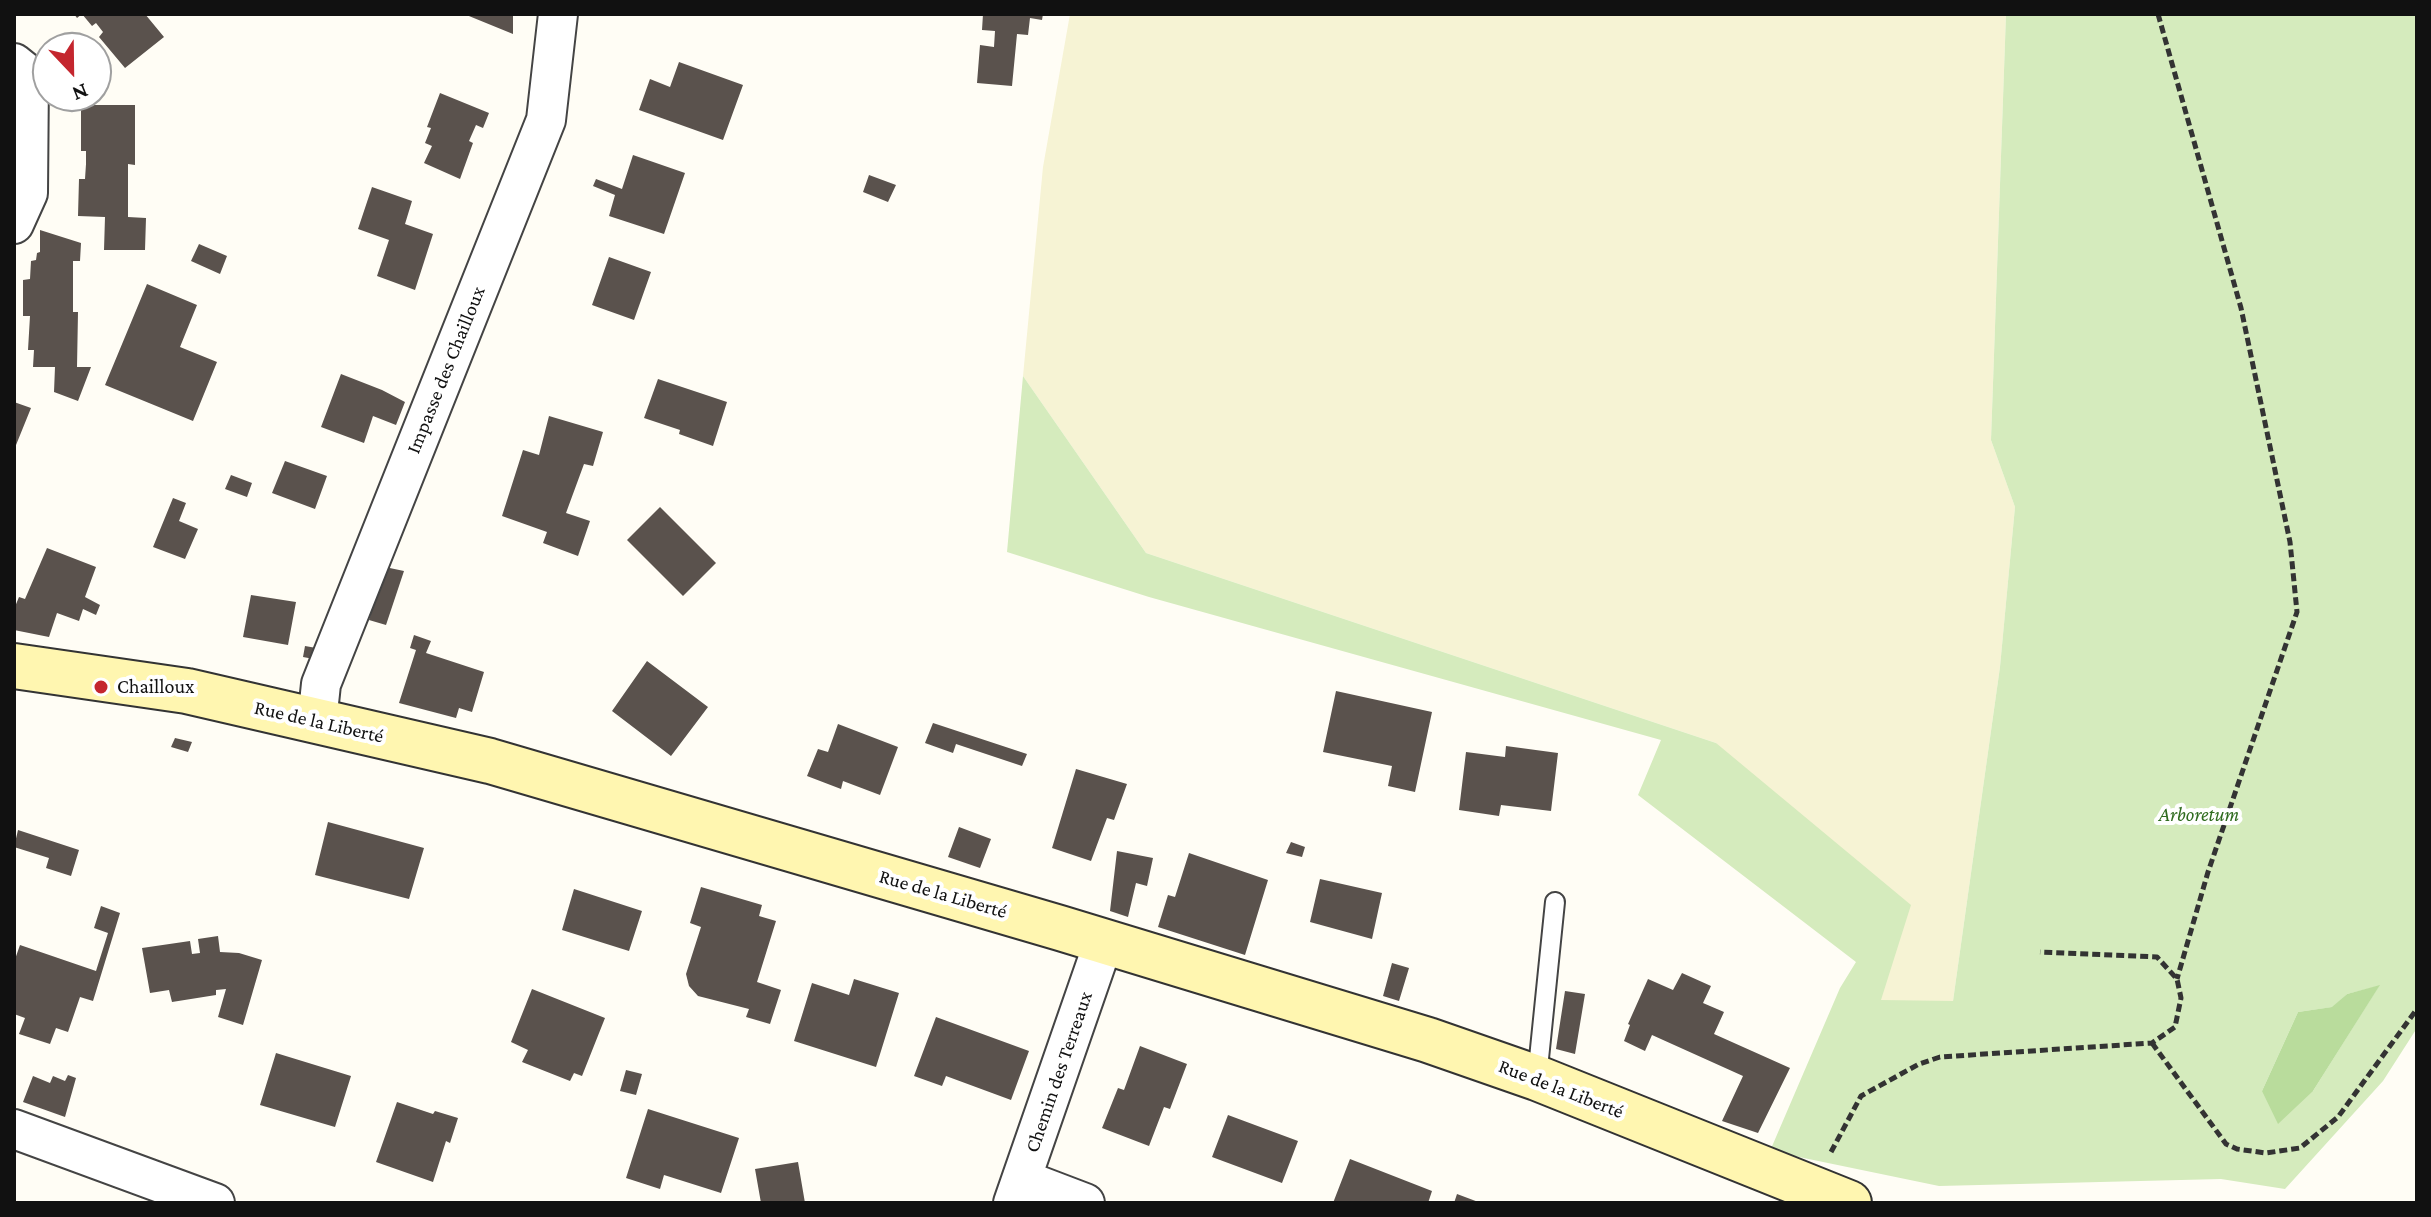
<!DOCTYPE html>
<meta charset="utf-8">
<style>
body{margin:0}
#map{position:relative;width:2431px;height:1217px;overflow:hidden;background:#fffdf5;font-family:"Crimson Pro",serif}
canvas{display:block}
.frame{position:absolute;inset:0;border:16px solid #111;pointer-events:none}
.north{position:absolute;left:32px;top:32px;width:80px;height:80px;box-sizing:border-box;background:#fff;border:2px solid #a0a0a0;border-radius:50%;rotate:158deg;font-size:22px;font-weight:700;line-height:32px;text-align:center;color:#111}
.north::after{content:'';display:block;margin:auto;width:28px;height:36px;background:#c4262e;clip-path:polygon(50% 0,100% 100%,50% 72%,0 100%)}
</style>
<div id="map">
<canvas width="2431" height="1217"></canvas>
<div class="frame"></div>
<div class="north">N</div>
</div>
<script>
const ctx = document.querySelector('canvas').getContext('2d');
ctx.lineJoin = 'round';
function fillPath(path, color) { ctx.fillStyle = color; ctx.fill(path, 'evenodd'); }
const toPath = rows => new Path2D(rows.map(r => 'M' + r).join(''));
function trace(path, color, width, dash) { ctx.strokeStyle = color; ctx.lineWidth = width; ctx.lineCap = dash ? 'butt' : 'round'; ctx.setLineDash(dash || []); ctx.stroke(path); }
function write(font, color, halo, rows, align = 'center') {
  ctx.font = font + ' "Crimson Pro",serif'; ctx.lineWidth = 8; ctx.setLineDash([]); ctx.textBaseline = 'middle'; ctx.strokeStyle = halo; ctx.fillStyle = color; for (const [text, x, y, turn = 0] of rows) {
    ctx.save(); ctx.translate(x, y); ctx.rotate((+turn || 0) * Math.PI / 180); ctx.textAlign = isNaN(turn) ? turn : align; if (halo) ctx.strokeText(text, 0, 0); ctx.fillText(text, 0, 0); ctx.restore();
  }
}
const farmland = toPath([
 [1070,14,2006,14,1991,440,2015,507,2000,667,1953,1001,1881,1001,1716,743,1146,553,1023,376,1043,167]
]);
const green = toPath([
 [2006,14,2417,14,2417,1028,2383,1081,2285,1189,2221,1179,1939,1186,1770,1151,1840,988,1856,962,1638,795,1661,740,1149,597,1007,552,1023,376,1146,553,1716,743,1911,905,1881,1000,1953,1001,2000,667,2015,507,1991,440],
 [2379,986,2313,1091,2262,1091,2298,1012,2333,1007,2347,994]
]);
const forest = toPath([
 [2380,985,2313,1091,2278,1124,2262,1091,2298,1012,2332,1007,2347,994]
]);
const building = toPath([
 [74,14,145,14,164,37,125,68,99,37,103,32,96,23,92,26,82,14,77,18],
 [464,14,513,14,513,34],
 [983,14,1043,14,1042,20,1030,18,1028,35,1017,34,1012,86,977,83,980,45,994,47,995,31,982,30],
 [679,62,743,85,723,140,639,110,650,79,670,87],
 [440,93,489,113,483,128,476,125,469,141,473,143,460,179,424,163,432,146,425,143,431,128,427,127],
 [81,105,135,105,135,165,128,164,128,217,146,218,145,250,104,250,105,217,78,216,79,179,85,179,86,164,86,151,81,151],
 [633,155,685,173,664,234,609,216,615,195,593,186,596,179,622,189],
 [869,175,896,185,888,202,863,192],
 [372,187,412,201,405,224,433,234,415,290,377,276,389,240,358,229],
 [40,230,81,243,80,261,73,261,73,312,78,312,77,367,91,367,78,401,54,392,55,367,33,367,34,350,28,350,30,316,23,316,23,280,30,279,31,261,36,260,37,253,40,252],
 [199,244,227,256,220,274,191,261],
 [609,257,651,272,634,320,592,305],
 [147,284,197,305,180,347,217,362,193,421,105,385],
 [341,374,382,390,405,402,396,425,373,416,364,443,321,427],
 [658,379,727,402,713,446,679,434,680,430,644,418],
 [14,402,31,408,14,450],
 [549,416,603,432,593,466,584,464,566,513,590,521,578,556,543,543,547,532,502,516,523,450,539,455],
 [285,461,327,476,315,509,272,493],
 [231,475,252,483,247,497,225,489],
 [173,498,186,503,179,521,198,529,185,559,153,547],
 [660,507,716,563,683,596,627,540],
 [47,548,96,567,85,597,100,605,96,615,83,609,79,621,57,613,49,637,14,630,14,609,19,597,25,599],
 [385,567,404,571,386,625,369,620],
 [251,595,296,602,288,645,243,637],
 [414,635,431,641,426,653,484,672,472,712,459,708,456,718,399,703,416,650,410,648],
 [305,646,322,649,319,660,303,657],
 [647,661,708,707,671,756,612,711],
 [1336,691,1432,712,1415,792,1388,786,1392,766,1323,752],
 [933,723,1027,754,1022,766,956,744,953,753,925,743],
 [838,724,898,747,880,795,843,781,841,789,807,776,818,749,828,752],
 [175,738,192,742,188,752,171,747],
 [1506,746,1558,753,1551,811,1501,805,1499,816,1459,810,1466,752,1505,757],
 [1076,769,1127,784,1114,820,1107,818,1091,861,1052,848],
 [328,822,424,848,409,899,315,875],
 [959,827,991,839,980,868,948,857],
 [18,830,79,850,71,876,46,868,49,858,14,847],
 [1291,842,1305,847,1302,857,1286,853],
 [1117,851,1153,858,1147,886,1136,883,1128,917,1110,911],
 [1189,853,1268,880,1245,955,1158,927,1168,895,1175,897],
 [1320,879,1382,893,1372,939,1310,922],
 [701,887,762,905,759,916,776,921,757,982,781,990,770,1024,746,1017,749,1009,698,996,689,986,686,974,701,927,690,923],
 [574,889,642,911,629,951,562,930],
 [101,906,120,913,93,1001,80,997,68,1032,56,1028,50,1044,19,1034,25,1018,14,1014,14,962,20,945,96,971,108,933,94,928],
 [218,936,220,952,239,953,262,960,243,1025,218,1017,226,989,216,990,216,995,172,1002,169,990,150,993,142,948,190,941,192,954,200,953,198,939],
 [1392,963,1409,968,1399,1001,1383,996],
 [1682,973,1711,986,1703,1003,1724,1012,1714,1034,1790,1068,1758,1133,1722,1121,1743,1076,1652,1035,1645,1051,1624,1041,1630,1025,1628,1024,1648,979,1673,990],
 [854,979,899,993,876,1067,794,1041,812,983,849,995],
 [532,989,605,1018,582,1076,574,1073,570,1081,522,1062,528,1050,511,1042],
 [1565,991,1585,994,1575,1054,1556,1049],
 [936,1017,1029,1051,1011,1100,946,1076,942,1086,914,1076],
 [1140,1046,1187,1064,1170,1109,1164,1107,1149,1146,1102,1128,1118,1088,1124,1090],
 [276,1053,351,1076,335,1127,260,1105],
 [626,1070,642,1074,636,1095,620,1091],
 [68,1075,76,1078,65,1117,23,1102,33,1076,50,1083,53,1076,65,1081],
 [397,1102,433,1114,435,1111,458,1118,450,1143,446,1141,433,1182,376,1162],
 [648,1109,739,1138,721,1193,664,1175,660,1189,626,1178],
 [1228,1115,1298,1141,1282,1183,1212,1157],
 [1350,1159,1432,1191,1428,1203,1333,1203],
 [798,1162,805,1203,761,1203,755,1169],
 [1457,1194,1481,1203,1454,1203]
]);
const path = toPath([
 [2158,14,2241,308,2290,542,2297,612,2208,872,2177,979],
 [2152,1043,2226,1144,2237,1149,2266,1153,2300,1148,2338,1117,2417,1009],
 [1831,1152,1861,1096,1919,1064,1940,1057,2152,1043,2175,1027,2181,998,2177,979,2157,957,2040,952]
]);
const lane = toPath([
 [1537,1078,1555,902]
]);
const street = toPath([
 [14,63,29,75,28,193,14,224],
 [317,722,321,684,546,120,558,14],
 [14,1129,215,1203],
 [1022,1179,1085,1203],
 [1013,1203,1104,941]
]);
const secondary = toPath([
 [14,666,187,691,490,761,1060,928,1428,1040,1537,1078,1849,1203]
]);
const markers = [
 [101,687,8,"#c4262e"]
];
const streetNames = [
 ["Impasse des Chailloux",446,370,-68],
 ["Rue de la Liberté",319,722,13],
 ["Rue de la Liberté",943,894,16],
 ["Chemin des Terreaux",1059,1072,-71],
 ["Rue de la Liberté",1561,1089,21]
];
const poiNames = [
 ["Chailloux",117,687]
];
const parkNames = [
 ["Arboretum",2199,815]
];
fillPath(farmland, '#f6f3d4');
fillPath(green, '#d5ebbd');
fillPath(forest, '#b9dc9c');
fillPath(building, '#5a524d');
trace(lane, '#444', 22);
trace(street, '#444', 42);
trace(secondary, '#333', 48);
trace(path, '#333', 5, [8, 4]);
trace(lane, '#fff', 18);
trace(street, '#fff', 38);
trace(secondary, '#fff6b0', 44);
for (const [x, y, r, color] of markers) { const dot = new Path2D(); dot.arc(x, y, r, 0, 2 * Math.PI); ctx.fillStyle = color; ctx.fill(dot); trace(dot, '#fff', 3); }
write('20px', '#111', '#fff', streetNames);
write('20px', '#111', '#fff', poiNames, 'left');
write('italic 20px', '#2f6b1f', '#fff', parkNames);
</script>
